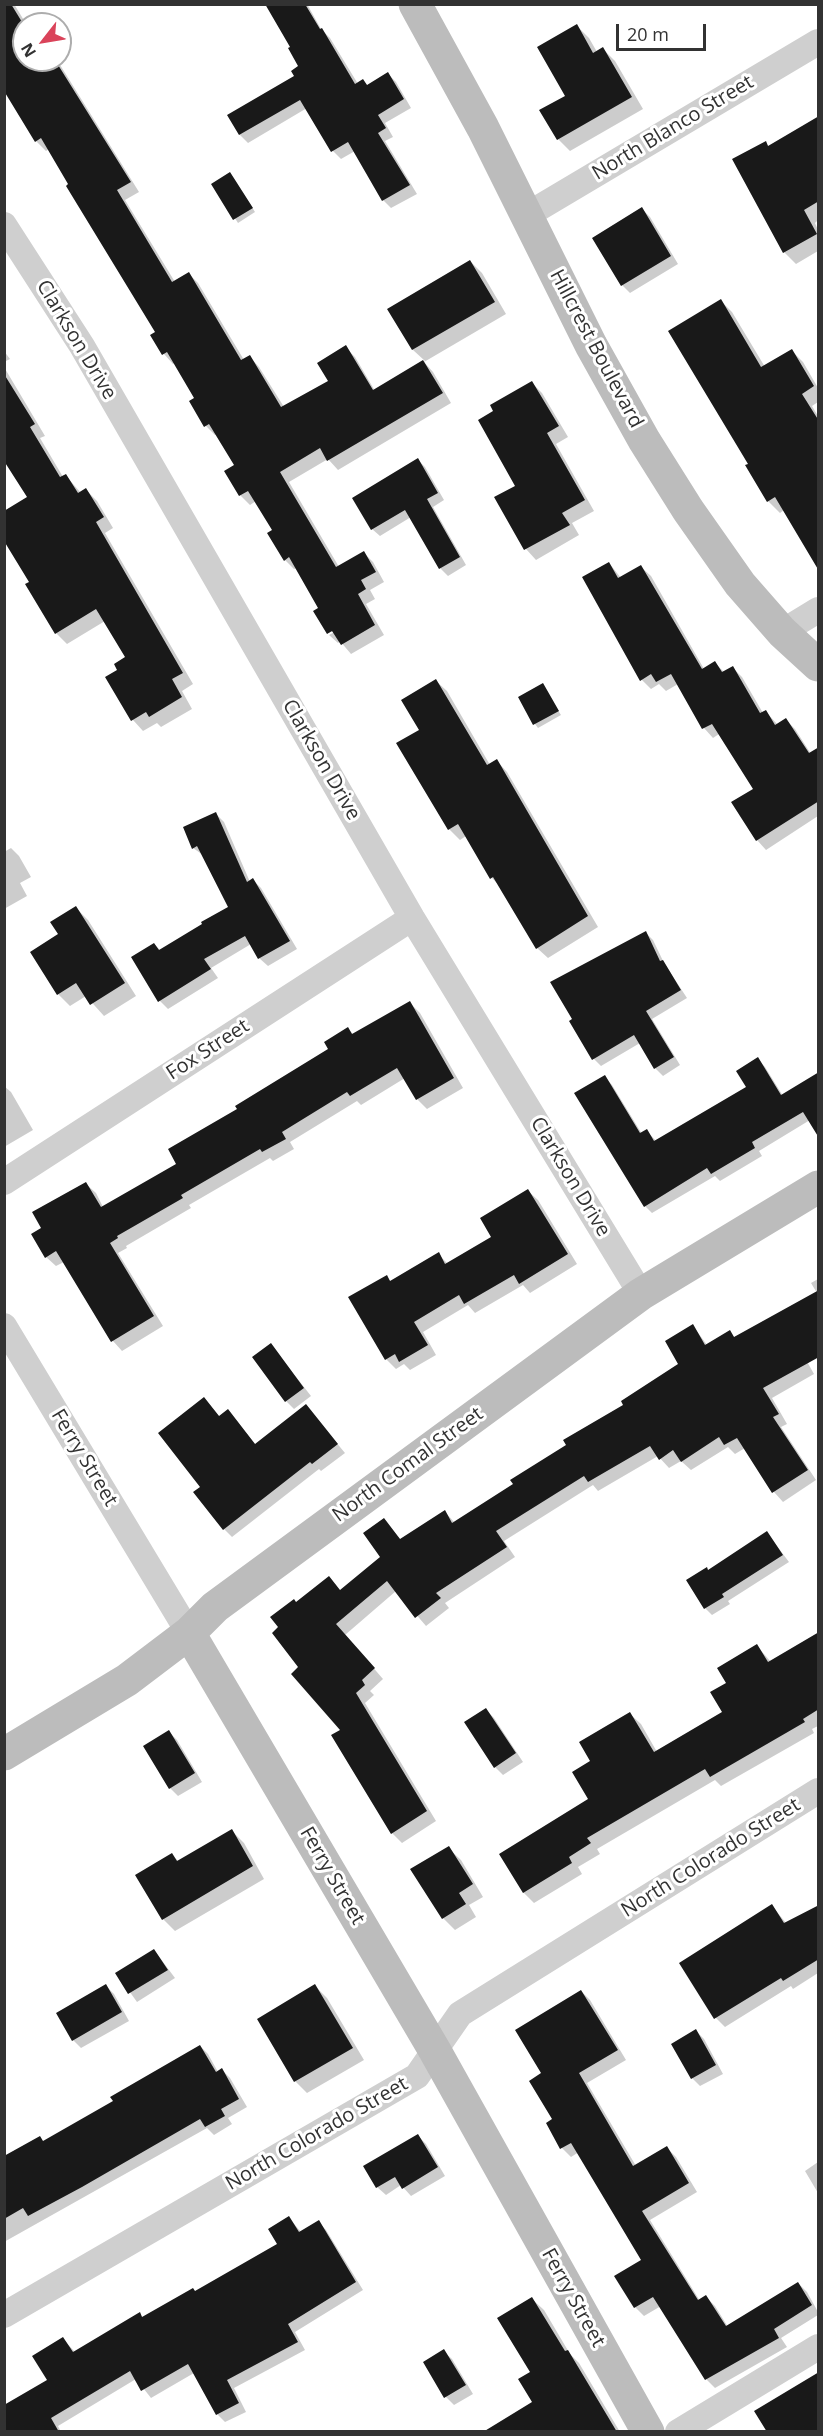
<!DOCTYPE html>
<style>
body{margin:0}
#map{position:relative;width:823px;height:2436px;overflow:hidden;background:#fff;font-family:"Open Sans",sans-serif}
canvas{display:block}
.frame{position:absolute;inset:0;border:6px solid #323232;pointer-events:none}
.north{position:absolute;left:12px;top:12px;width:60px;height:60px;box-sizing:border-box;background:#fff;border:2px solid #adadad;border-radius:50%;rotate:239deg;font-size:16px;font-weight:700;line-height:24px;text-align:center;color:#323232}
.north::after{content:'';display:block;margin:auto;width:21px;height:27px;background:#da435a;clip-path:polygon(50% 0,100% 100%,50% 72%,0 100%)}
.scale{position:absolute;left:616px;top:24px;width:90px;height:27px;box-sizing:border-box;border:3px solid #323232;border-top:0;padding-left:8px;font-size:18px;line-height:21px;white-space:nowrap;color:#323232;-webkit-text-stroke:4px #fff;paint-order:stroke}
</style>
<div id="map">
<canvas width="823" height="2436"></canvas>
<div class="frame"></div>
<div class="north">N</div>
<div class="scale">20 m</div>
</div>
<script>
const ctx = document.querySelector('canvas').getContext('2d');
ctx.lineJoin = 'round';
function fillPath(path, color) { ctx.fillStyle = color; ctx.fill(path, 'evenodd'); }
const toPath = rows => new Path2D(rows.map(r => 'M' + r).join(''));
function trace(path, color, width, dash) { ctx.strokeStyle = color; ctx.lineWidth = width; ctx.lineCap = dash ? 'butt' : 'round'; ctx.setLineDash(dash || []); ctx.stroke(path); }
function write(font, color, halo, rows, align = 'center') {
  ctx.font = font + ' "Open Sans",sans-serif'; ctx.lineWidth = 6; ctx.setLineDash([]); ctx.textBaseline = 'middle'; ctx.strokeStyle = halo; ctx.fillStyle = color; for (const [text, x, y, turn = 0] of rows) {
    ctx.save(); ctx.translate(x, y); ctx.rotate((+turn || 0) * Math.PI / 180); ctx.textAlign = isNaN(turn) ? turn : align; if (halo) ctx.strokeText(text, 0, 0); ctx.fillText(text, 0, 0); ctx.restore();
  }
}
const shadow = toPath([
 [4,4,14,4,25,22,32,18,39,24,24,24,24,60,57,60,139,192,125,200,175,282,189,274,198,283,244,360,250,357,259,367,284,407,330,381,345,347,355,357,375,391,425,361,413,350,389,309,470,261,482,273,506,314,424,362,433,372,451,403,338,470,328,459,289,482,339,567,364,553,373,562,384,582,370,590,375,599,366,604,384,635,351,654,340,641,338,643,329,635,340,629,328,633,315,612,320,608,297,568,294,569,285,560,274,531,256,501,250,505,240,495,236,465,217,434,215,435,206,426,196,399,175,363,173,364,164,354,152,335,157,332,49,149,46,151,36,141],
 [267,4,307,4,321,29,330,38,358,84,363,81,368,86,388,74,396,82,411,108,385,123,393,137,385,141,417,194,391,208,383,200,355,151,341,159,333,151,307,108,248,143,240,135,229,116,296,77,300,67,292,48],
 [577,26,589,38,597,52,603,49,615,61,643,109,570,151,558,139],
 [818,118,818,220,815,223,818,230,818,251,796,264,784,252,765,143,770,147],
 [230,173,255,212,238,223,213,184],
 [642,209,650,217,678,264,630,293,622,285],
 [721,301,732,312,765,367,791,350,803,362,818,388,818,402,812,406,818,416,818,563,784,510,780,513,768,501,747,466,750,464],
 [4,351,10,359,4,362],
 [4,367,45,436,40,438,63,477,66,476,81,493,86,490,97,501,113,528,105,533,193,684,182,691,192,709,161,727,157,723,143,731,133,720,119,670,127,658,105,621,67,644,56,633,31,583,29,498,4,458],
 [532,383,542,393,568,437,556,444,594,511,572,523,579,535,536,560,526,549,496,498,517,486],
 [418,460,425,467,444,500,433,507,466,565,448,576,441,569,411,517,380,536,372,529,354,499],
 [609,563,621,578,641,567,651,576,704,669,715,663,724,672,733,668,742,677,763,713,766,712,778,725,786,720,795,729,811,754,818,749,818,816,766,850,757,840,755,789,719,734,713,738,704,728,678,684,666,691,659,684,651,689,642,680],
 [436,681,447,691,490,765,497,761,507,772,598,927,548,958,537,948,502,888,492,878,466,836,460,840,449,829,399,744,421,731],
 [542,685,561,715,538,728,535,724],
 [216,814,224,822,250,882,253,880,261,888,297,949,268,966,259,958,251,944,211,968,218,978,168,1009,160,1001,154,944,161,951,230,907,203,855,193,848],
 [11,848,19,856,31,877,20,883,27,896,4,909,4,852],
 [76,908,88,920,136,996,104,1016,86,996,70,1006,58,994,60,934],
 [646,933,653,940,664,963,687,998,652,1019,680,1065,663,1076,655,1068,640,1043,601,1066,594,1059,571,1021],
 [410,1003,420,1013,463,1088,427,1109,417,1099,405,1078,361,1105,357,1101,290,1142,294,1149,273,1161,270,1158,189,1205,191,1208,126,1246,127,1248,118,1253,163,1326,122,1351,113,1341,64,1262,56,1266,46,1257,43,1229,86,1184,96,1193,103,1207,178,1164,239,1110,330,1050,348,1029,354,1035],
 [758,1059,765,1067,783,1096,818,1074,810,1120,759,1151,762,1156,720,1181,715,1176,652,1213,645,1206,605,1077,612,1085,642,1134,647,1131,656,1141,748,1087],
 [4,1086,11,1092,33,1130,4,1147],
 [528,1191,538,1200,577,1264,530,1293,523,1285,475,1313,468,1305,423,1332,436,1355,410,1370,404,1364,396,1369,386,1359,386,1277,392,1282,438,1254,448,1264,493,1237],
 [818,1279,818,1350,805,1358,814,1374,772,1398,787,1424,781,1427,816,1480,783,1502,774,1492,745,1448,735,1454,728,1447,691,1470,681,1461,669,1468,658,1456,598,1491,593,1485,504,1541,515,1557,445,1603,449,1608,426,1626,396,1591,345,1635,383,1679,370,1691,374,1695,365,1703,436,1821,402,1843,392,1833,333,1736,342,1730,301,1667,296,1604,341,1591,382,1557,384,1520,401,1540,445,1512,455,1523,515,1485,680,1364,693,1326,707,1345,730,1332,735,1338,817,1293,811,1283],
 [271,1345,311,1396,294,1409,286,1401],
 [204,1399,220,1417,235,1419,256,1445,306,1406,345,1453,321,1471,319,1469,232,1537,224,1529,202,1487],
 [767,1533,789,1562,728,1601,730,1604,712,1615,705,1608,709,1571],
 [818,1634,818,1726,812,1729,814,1733,721,1786,715,1780,597,1849,600,1854,578,1867,582,1874,534,1903,524,1893,501,1855,590,1800,592,1761,630,1714,641,1724,657,1752,724,1712,728,1683,757,1646,771,1662],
 [486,1710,494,1718,523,1762,503,1775,495,1767],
 [169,1732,177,1740,202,1782,178,1796,170,1788,145,1747],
 [232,1831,244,1843,264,1879,175,1931,163,1919,172,1855,179,1862],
 [448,1848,461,1860,483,1897,469,1905,476,1917,455,1930,443,1918],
 [772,1906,786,1923,818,1906,818,1973,793,1989,791,1986,725,2027,716,2018,681,1963],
 [154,1950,175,1978,137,2002,117,1974],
 [106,1986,114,1994,129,2021,81,2048,73,2040],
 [315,1986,327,1998,364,2060,307,2093,295,2081,259,2020],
 [581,1991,590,2000,626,2060,587,2083,636,2166,667,2148,676,2157,697,2192,650,2220,700,2301,706,2297,715,2306,728,2327,798,2283,807,2292,818,2312,818,2315,781,2338,787,2347,715,2388,707,2380,661,2306,644,2316,635,2307,643,2260,579,2152,571,2157,562,2148,548,2123,554,2119,543,2074],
 [696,2031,704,2039,723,2074,700,2086,692,2078,673,2044],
 [200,2046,208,2054,218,2072,222,2070,230,2078,247,2107,228,2118,232,2124,214,2135,207,2128,4,2242,4,2178,44,2142,115,2102],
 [418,2136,426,2144,445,2176,411,2196,401,2185,386,2195,377,2187],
 [818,2162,818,2193,805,2171],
 [289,2218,301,2232,318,2222,326,2230,363,2290,295,2332,305,2350,234,2388,246,2412,225,2422,217,2414,194,2373,151,2398,136,2379,58,2426,61,2432,4,2432,49,2381,63,2339,75,2352,139,2314,144,2318,195,2292,279,2245],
 [532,2299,544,2310,570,2354,579,2363,620,2432,486,2432,534,2403],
 [443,2351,452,2359,473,2394,454,2405,446,2397]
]);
const building = toPath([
 [4,4,11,4,22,22,29,18,33,24,24,24,24,60,55,60,131,182,117,190,172,282,189,272,241,360,250,355,281,407,328,381,317,363,346,345,373,390,423,360,443,393,327,461,320,448,280,472,336,567,364,551,376,572,361,580,366,589,358,594,375,625,341,645,332,631,327,634,313,611,318,608,289,557,284,561,267,533,272,530,248,491,239,496,224,471,234,465,209,424,204,427,189,401,194,398,167,352,162,355,150,335,155,332,66,186,68,184,41,138,35,142,4,91],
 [265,4,305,4,320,29,322,28,355,84,363,79,367,85,388,72,404,99,378,115,386,128,378,133,410,185,382,201,348,142,331,152,300,100,239,135,227,115,294,76,291,71,298,66,288,48,290,47],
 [577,24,593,53,603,47,632,97,557,140,539,110,565,96,537,47],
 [819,116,819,201,804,210,817,234,783,253,732,159,766,141,768,146],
 [230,172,253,208,233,220,211,184],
 [642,207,671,256,621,286,592,238],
 [470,260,495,302,412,350,387,309],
 [721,299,761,367,792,349,814,386,802,394,819,421,819,571,775,497,767,502,745,465,748,464,668,331],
 [4,374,35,424,30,427,60,477,66,474,78,493,86,488,104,517,96,522,183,673,172,679,182,697,149,717,146,712,131,721,105,677,117,670,114,664,125,657,96,609,55,634,25,584,29,582,4,541,4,511,27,497,4,461],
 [532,381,559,426,547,433,585,500,562,513,570,525,524,550,494,497,515,486,478,420,493,411,490,405],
 [418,458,438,493,427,499,460,557,439,569,405,510,371,530,352,498],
 [609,562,618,578,641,565,702,669,715,661,722,672,733,666,760,713,766,710,775,725,786,718,809,753,819,747,819,801,756,841,731,802,753,789,712,724,702,729,671,674,656,682,651,674,640,681,582,577],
 [436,679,487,765,497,759,588,916,536,949,493,877,490,879,458,824,448,830,396,743,419,730,401,700],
 [543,683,559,711,533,725,518,697],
 [216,812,247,882,253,878,290,941,258,959,245,936,204,959,211,969,158,1002,131,957,154,943,159,950,202,924,201,922,228,907,197,846,192,849,183,827],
 [76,906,125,983,90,1005,76,983,57,995,30,952,58,934,50,922],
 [646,931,660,961,663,960,681,990,646,1011,674,1057,654,1069,634,1035,592,1060,569,1021,572,1019,550,982],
 [410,1001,454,1078,416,1100,397,1068,350,1096,347,1092,282,1132,286,1139,262,1152,260,1149,181,1195,183,1198,117,1236,118,1238,110,1243,154,1316,111,1342,56,1251,45,1258,31,1234,41,1228,32,1212,86,1182,101,1207,176,1164,168,1149,237,1109,235,1106,328,1049,324,1042,348,1027,352,1034],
 [758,1057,781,1095,819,1072,819,1138,803,1112,752,1142,755,1148,711,1174,707,1168,644,1207,574,1093,605,1075,640,1133,647,1129,654,1141,746,1087,736,1071],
 [528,1189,568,1254,519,1284,514,1275,464,1304,459,1295,414,1322,428,1345,399,1362,395,1354,385,1360,348,1297,387,1275,390,1281,439,1252,445,1264,491,1237,480,1218],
 [819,1290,819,1357,763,1388,779,1414,773,1417,808,1470,772,1493,737,1438,724,1445,719,1437,681,1462,673,1450,659,1460,650,1446,588,1482,584,1476,496,1531,507,1547,436,1593,441,1598,415,1618,387,1581,336,1624,375,1668,362,1680,365,1685,356,1693,427,1811,391,1834,331,1735,340,1730,291,1674,298,1667,272,1633,278,1627,270,1617,294,1599,296,1602,329,1576,340,1590,380,1557,363,1533,384,1518,400,1539,445,1510,452,1523,513,1484,510,1480,566,1445,563,1440,623,1405,621,1401,678,1364,665,1341,693,1324,705,1345,730,1330,734,1337],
 [271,1343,304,1388,285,1402,252,1357],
 [204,1397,219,1416,228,1409,255,1444,306,1404,338,1444,312,1464,310,1462,223,1530,193,1492,200,1487,158,1433],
 [767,1531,783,1555,722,1594,724,1597,704,1609,686,1580,707,1567,708,1570],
 [819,1632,819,1709,803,1719,805,1722,710,1777,705,1769,587,1838,591,1843,569,1857,572,1863,523,1893,499,1854,588,1799,572,1772,590,1761,579,1742,630,1712,654,1752,722,1712,710,1692,726,1683,717,1668,757,1644,768,1662],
 [486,1708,516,1753,494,1768,464,1722],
 [169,1730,195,1773,169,1789,143,1746],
 [232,1829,253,1866,162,1920,135,1875,172,1853,177,1861],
 [449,1846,473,1884,459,1893,466,1904,442,1919,410,1869],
 [772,1904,784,1923,819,1905,819,1959,783,1981,781,1978,714,2019,679,1963],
 [154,1949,168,1970,128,1994,115,1973],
 [106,1984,122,2012,72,2041,56,2013],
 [315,1984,353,2048,294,2082,257,2019],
 [581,1990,618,2050,579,2073,633,2166,667,2146,689,2183,642,2211,698,2300,706,2295,726,2326,798,2282,812,2305,774,2329,779,2338,705,2380,653,2297,634,2308,614,2276,641,2260,571,2143,560,2149,546,2123,552,2119,529,2081,541,2073,515,2030],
 [696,2029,716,2065,691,2079,671,2044],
 [200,2045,216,2072,222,2068,239,2099,221,2109,225,2116,205,2127,200,2119,82,2187,28,2216,23,2208,4,2219,4,2156,40,2136,43,2141,113,2101,110,2097],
 [418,2134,438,2167,402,2189,395,2177,376,2188,363,2166],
 [289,2216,299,2232,319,2220,356,2282,288,2324,298,2342,227,2380,239,2403,216,2415,188,2364,141,2391,130,2371,51,2418,59,2432,4,2432,4,2405,47,2380,32,2356,63,2337,73,2352,140,2312,142,2317,193,2288,195,2291,277,2244,268,2229],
 [532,2297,565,2351,568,2350,617,2432,483,2432,532,2402,518,2379,530,2372,497,2318],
 [444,2349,466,2385,444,2398,423,2362],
 [819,2372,819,2432,767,2432,754,2411]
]);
const street = toPath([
 [527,215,818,42],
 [4,225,82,346,412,918,641,1294],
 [782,632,818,610],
 [4,1182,412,918],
 [4,1326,189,1633],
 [4,2315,417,2076,460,2014,818,1791],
 [678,2432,818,2347]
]);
const secondary = toPath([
 [415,4,483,128,591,345,644,440,688,510,740,584,782,632,818,665],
 [189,1633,435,2051,648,2432],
 [4,1754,127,1680,189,1633,215,1607,641,1294,818,1187]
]);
const streetNames = [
 ["North Blanco Street",673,128,-31],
 ["Clarkson Drive",76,340,59],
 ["Hillcrest Boulevard",596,349,62],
 ["Clarkson Drive",321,760,60],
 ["Fox Street",208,1050,-33],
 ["Clarkson Drive",570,1177,59],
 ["Ferry Street",84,1458,59],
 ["North Comal Street",408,1465,-36],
 ["North Colorado Street",711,1858,-32],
 ["Ferry Street",332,1876,60],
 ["North Colorado Street",317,2134,-30],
 ["Ferry Street",573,2298,61]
];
fillPath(shadow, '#0003');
fillPath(building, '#191919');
trace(street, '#cfcfcf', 26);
trace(secondary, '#bcbcbc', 33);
write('20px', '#323232', '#fff', streetNames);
</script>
